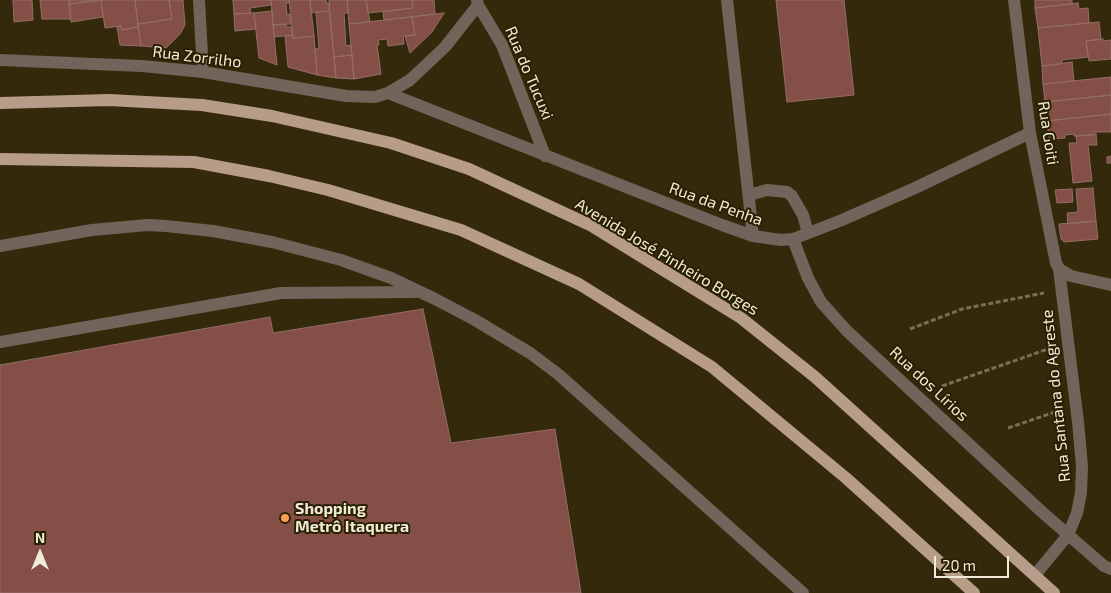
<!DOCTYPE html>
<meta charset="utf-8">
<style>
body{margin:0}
#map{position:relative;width:1111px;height:593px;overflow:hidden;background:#342a0b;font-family:"Exo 2",sans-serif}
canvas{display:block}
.north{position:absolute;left:15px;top:528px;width:50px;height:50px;-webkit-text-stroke:4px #2a2002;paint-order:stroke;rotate:0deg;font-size:14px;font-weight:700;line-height:20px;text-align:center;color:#f0ead8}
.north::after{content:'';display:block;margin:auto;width:18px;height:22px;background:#f0ead8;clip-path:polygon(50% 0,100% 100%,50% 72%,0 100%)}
.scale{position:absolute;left:934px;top:556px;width:75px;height:22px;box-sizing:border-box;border:2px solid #f0ead8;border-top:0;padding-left:6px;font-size:15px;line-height:18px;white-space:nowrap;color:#f0ead8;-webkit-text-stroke:4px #2a2002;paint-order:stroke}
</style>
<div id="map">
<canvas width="1111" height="593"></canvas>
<div class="north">N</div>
<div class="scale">20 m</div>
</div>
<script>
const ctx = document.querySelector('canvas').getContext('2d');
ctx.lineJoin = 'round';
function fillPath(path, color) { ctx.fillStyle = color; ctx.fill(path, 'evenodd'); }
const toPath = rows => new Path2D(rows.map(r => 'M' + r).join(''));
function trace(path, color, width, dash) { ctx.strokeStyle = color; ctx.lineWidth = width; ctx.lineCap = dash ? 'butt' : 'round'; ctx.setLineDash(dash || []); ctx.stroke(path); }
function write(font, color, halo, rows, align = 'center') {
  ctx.font = font + ' "Exo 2",sans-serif'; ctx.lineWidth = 4; ctx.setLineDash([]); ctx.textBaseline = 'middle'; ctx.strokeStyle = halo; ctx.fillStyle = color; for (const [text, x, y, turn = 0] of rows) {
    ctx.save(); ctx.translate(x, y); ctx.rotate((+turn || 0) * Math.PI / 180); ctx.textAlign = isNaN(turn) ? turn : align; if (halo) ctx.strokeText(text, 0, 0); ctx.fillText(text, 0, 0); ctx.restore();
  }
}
const building = toPath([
 [13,0,32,0,33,20,14,22,13,0],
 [40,0,69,0,71,19,42,19,40,0],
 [69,0,102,0,69,4,69,0],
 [101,0,135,0,138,27,122,30,121,26,105,28,101,0],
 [101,0,103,17,71,22,69,4,101,0],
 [135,0,169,0,172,19,138,24,135,0],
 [169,0,183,0,185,25,180,34,166,48,141,46,138,24,172,19,169,0],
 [233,0,271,0,271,5,250,8,251,13,234,14,233,0],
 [271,0,289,0,289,3,286,3,287,15,290,14,291,24,273,25,271,0],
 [289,0,310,0,314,36,293,38,289,0],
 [310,0,326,0,327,4,329,3,329,11,311,13,310,0],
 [329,0,347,0,348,13,344,13,346,46,351,45,352,55,334,57,329,0],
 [347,0,366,0,370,22,349,24,347,0],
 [366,0,412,0,413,8,368,13,366,0],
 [412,0,434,0,435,14,384,20,383,12,413,8,412,0],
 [776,0,844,0,854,95,787,102,776,0],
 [1035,0,1072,0,1072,4,1035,8,1035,0],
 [1078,3,1079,9,1088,8,1089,23,1038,28,1035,8,1078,3],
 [272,11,273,25,277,65,259,58,254,13,272,11],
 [329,11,334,57,336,78,317,75,315,49,319,48,316,12,329,11],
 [254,13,256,29,235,31,234,14,254,13],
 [444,13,432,32,410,53,405,36,415,35,412,17,444,13],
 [412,17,415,35,403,36,404,44,388,46,387,39,378,40,379,45,377,45,381,74,354,79,349,24,412,17],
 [1099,22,1101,39,1086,41,1088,57,1062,60,1062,64,1042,66,1038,28,1099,22],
 [286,24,286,27,292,27,292,35,274,37,273,25,286,24],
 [121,26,122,30,138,27,141,46,120,45,117,27,121,26],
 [292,35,293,38,314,36,317,75,288,67,285,36,292,35],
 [1103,39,1103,41,1111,40,1111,59,1089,61,1086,41,1103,39],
 [352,55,354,79,336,78,334,57,352,55],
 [1072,62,1074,81,1043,84,1042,66,1072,62],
 [1111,77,1111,95,1045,102,1043,84,1111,77],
 [1111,95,1111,114,1047,121,1045,102,1111,95],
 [1111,114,1111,132,1094,132,1094,135,1076,136,1074,136,1074,134,1065,135,1065,138,1049,139,1047,121,1111,114],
 [1096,134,1097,145,1088,145,1092,181,1073,183,1069,143,1077,143,1076,136,1096,134],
 [1111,156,1111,163,1107,163,1107,157,1111,156],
 [1093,188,1096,221,1068,224,1067,213,1078,212,1076,189,1093,188],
 [1072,189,1073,202,1057,203,1055,190,1072,189],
 [1096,221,1098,239,1064,242,1061,239,1059,224,1096,221],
 [423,309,451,443,555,429,581,593,0,593,0,365,270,317,273,333,423,309]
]);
const path = toPath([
 [910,329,962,309,1044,293],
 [942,386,1051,348],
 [1008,428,1058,411]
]);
const minor = toPath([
 [199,0,203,72],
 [727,0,753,236],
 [1014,0,1030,133,1056,263,1059,269,1071,276,1111,285],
 [478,5,502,45,545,156],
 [0,60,142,66,203,72,346,96,375,97,388,93,410,80,445,47,478,5,477,0],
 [388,93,722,225,753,236,781,240,793,239,842,220,915,188,1030,133],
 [749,195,767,190,787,192,792,196,803,215,808,233],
 [793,239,808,278,821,302,847,331,1042,512,1104,566,1111,569],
 [0,246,92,230,147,225,166,226,213,231,272,242,341,260,391,278,435,299,475,320,530,353,558,374,803,593],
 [0,342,281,293,416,292],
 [1035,575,1068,535,1077,513,1081,493,1082,466,1078,422,1059,269]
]);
const major = toPath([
 [0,103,109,100,202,105,272,116,391,143,469,169,590,225,741,318,815,377,1054,593],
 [0,159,194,162,269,176,328,190,461,230,579,284,712,367,846,478,974,593]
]);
const markers = [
 [285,518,5,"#fd9d55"]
];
const streetNames = [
 ["Rua Zorrilho",197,57,7],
 ["Rua do Tucuxi",529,73,67],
 ["Rua Goiti",1048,133,81],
 ["Rua da Penha",716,204,20],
 ["Avenida José Pinheiro Borges",667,257,31],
 ["Rua dos Lírios",929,384,43],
 ["Rua Santana do Agreste",1056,396,-96]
];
const poiNames = [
 ["Shopping",295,509],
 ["Metrô Itaquera",295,527]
];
fillPath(building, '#834f47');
trace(building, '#946e68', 1);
trace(path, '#787055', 3, [5, 2.5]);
trace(minor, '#72645b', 12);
trace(major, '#b89c8a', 12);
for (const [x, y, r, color] of markers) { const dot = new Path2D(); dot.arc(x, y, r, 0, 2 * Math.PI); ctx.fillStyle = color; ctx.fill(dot); trace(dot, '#2a2002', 2); }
write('16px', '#f0ead8', '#2a2002', streetNames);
write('bold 16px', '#f0ead8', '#2a2002', poiNames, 'left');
</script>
